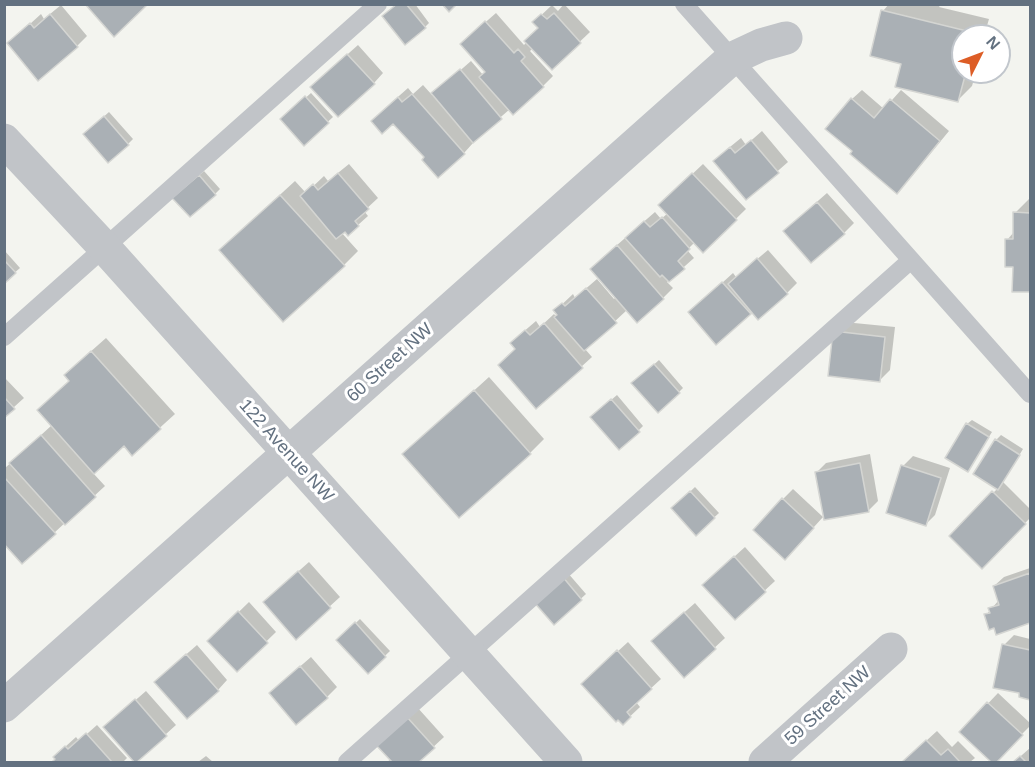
<!DOCTYPE html>
<style>
body{margin:0}
#map{position:relative;width:1035px;height:767px;overflow:hidden;background:#f3f4ef;font-family:Arial,sans-serif}
canvas{display:block}
.frame{position:absolute;inset:0;border:6px solid #637180;pointer-events:none}
.north{position:absolute;left:951px;top:24px;width:60px;height:60px;box-sizing:border-box;background:#fff;border:2px solid #c1c6cc;border-radius:50%;rotate:48deg;font-size:16px;font-weight:700;line-height:24px;text-align:center;color:#637180}
.north::after{content:'';display:block;margin:auto;width:21px;height:27px;background:#dd5d26;clip-path:polygon(50% 0,100% 100%,50% 72%,0 100%)}
</style>
<div id="map">
<canvas width="1035" height="767"></canvas>
<div class="frame"></div>
<div class="north">N</div>
</div>
<script>
const ctx = document.querySelector('canvas').getContext('2d');
ctx.lineJoin = 'round';
function fillPath(path, color) { ctx.fillStyle = color; ctx.fill(path, 'evenodd'); }
const toPath = rows => new Path2D(rows.map(r => 'M' + r).join(''));
function trace(path, color, width, dash) { ctx.strokeStyle = color; ctx.lineWidth = width; ctx.lineCap = dash ? 'butt' : 'round'; ctx.setLineDash(dash || []); ctx.stroke(path); }
function write(font, color, halo, rows, align = 'center') {
  ctx.font = font + ' Arial,sans-serif'; ctx.lineWidth = 6; ctx.setLineDash([]); ctx.textBaseline = 'middle'; ctx.strokeStyle = halo; ctx.fillStyle = color; for (const [text, x, y, turn = 0] of rows) {
    ctx.save(); ctx.translate(x, y); ctx.rotate((+turn || 0) * Math.PI / 180); ctx.textAlign = isNaN(turn) ? turn : align; if (halo) ctx.strokeText(text, 0, 0); ctx.fillText(text, 0, 0); ctx.restore();
  }
}
const shadow = toPath([
 [398,4,415,4,429,23,425,27],
 [564,4,590,32,552,68,533,48,530,51,553,76,543,86,510,109,472,142,473,143,464,153,426,157,382,111,408,88,413,94,423,85,432,95,471,61,483,75,487,71,472,34,496,13,524,45,539,28,534,22,552,5,558,11],
 [889,4,941,4,939,7,989,19,984,36,963,36,963,72,976,72,972,86,958,100,903,62,883,11],
 [61,5,87,36,77,46,19,34,41,14,44,19],
 [358,45,383,73,374,83,322,77],
 [862,90,884,109,901,90,949,131,907,182,855,151,852,99],
 [311,93,333,117,304,144,282,119],
 [109,112,133,139,128,144,90,129],
 [762,131,788,162,747,198,725,151,741,138,746,145],
 [349,164,378,198,364,211,368,216,358,225,341,232,358,251,344,265,235,236,295,181,306,193,324,176,328,181],
 [703,164,746,209,703,251,695,242,687,250,694,258,667,282,673,288,663,298,627,310,585,349,592,357,537,407,517,349,522,333,536,321,540,327,554,314,558,319,560,318,555,311,573,294,575,298,597,279,614,299,616,297,601,259,655,212,661,219,668,213,670,195],
 [204,171,220,189,215,194,179,193],
 [827,193,854,223,844,233,795,221],
 [1029,199,1030,199,1030,291,1014,290,1014,266,1007,240,1014,232,1015,213],
 [4,250,20,268,4,282],
 [768,250,797,283,787,293,752,310,716,343,700,303,733,273,736,277],
 [844,322,895,327,890,370,880,380,834,332],
 [106,338,175,414,132,453,124,444,93,473,105,486,54,533,4,542,4,469,52,425,80,361],
 [659,360,683,388,679,392,638,379],
 [4,377,24,398,4,416],
 [489,377,544,439,530,453,404,454],
 [617,395,643,426,639,430,597,412],
 [972,420,992,432,968,470,967,424],
 [1001,435,1023,449,1003,482,1030,509,1030,518,982,567,951,536,998,488,996,440],
 [870,454,878,501,868,511,816,473,826,463],
 [913,456,950,468,935,515,925,525,903,466],
 [695,487,719,513,696,534,673,508],
 [793,489,823,517,795,548,783,499],
 [745,547,775,581,735,618,714,575],
 [309,562,340,597,296,637,275,592],
 [1030,568,1030,622,997,633,995,626,986,615,999,600,994,586,1004,577],
 [567,572,586,594,554,623,540,596],
 [249,602,276,632,237,670,209,641],
 [695,603,725,638,684,676,663,631],
 [360,619,390,651,368,672,338,640],
 [1014,635,1030,639,1030,698,1021,696,1004,645],
 [628,642,661,679,636,702,640,707,623,723,593,674],
 [197,645,227,680,218,690,166,672],
 [311,657,337,687,327,697,281,683],
 [146,691,176,725,135,762,115,718],
 [998,693,1030,723,1030,726,994,762,961,732],
 [417,707,444,737,417,762,387,762,391,759,377,744],
 [97,725,127,758,123,762,53,762,65,747,76,737,79,741],
 [937,731,952,747,958,741,975,758,970,762,903,762],
 [1030,748,1030,762,1014,762],
 [206,756,213,762,198,762]
]);
const building = toPath([
 [85,4,148,4,114,37,85,4],
 [397,4,406,4,426,28,405,45,382,16,397,4],
 [442,4,457,4,449,12,442,4],
 [881,10,975,33,974,36,963,36,963,72,966,72,958,102,895,87,901,64,870,56,881,10],
 [554,13,581,43,552,70,524,41,538,28,532,22,541,14,547,19,554,13],
 [50,14,78,47,38,81,7,43,30,23,34,28,50,14],
 [485,21,514,53,518,49,525,57,521,61,544,87,513,115,479,77,485,72,460,44,485,21],
 [347,54,375,84,338,117,310,87,347,54],
 [460,69,502,119,473,143,431,93,460,69],
 [412,94,465,154,438,178,422,160,424,157,393,124,382,134,371,121,398,97,402,102,412,94],
 [305,96,329,123,304,146,280,119,305,96],
 [851,98,874,118,890,99,940,141,897,194,850,154,852,151,825,129,851,98],
 [104,116,129,145,108,163,83,134,104,116],
 [751,140,779,173,746,200,713,161,730,147,735,153,751,140],
 [338,173,369,209,355,221,359,226,348,236,345,232,336,239,300,196,313,184,318,190,338,173],
 [692,173,737,220,703,253,658,205,692,173],
 [199,175,216,195,190,217,172,198,199,175],
 [280,195,345,266,283,322,219,250,280,195],
 [817,202,845,234,811,263,783,231,817,202],
 [1013,212,1030,213,1030,292,1012,292,1013,267,1005,267,1005,239,1013,239,1013,212],
 [662,217,690,249,678,261,685,269,669,282,662,275,660,277,625,238,644,221,650,227,662,217],
 [617,245,664,299,637,323,590,269,617,245],
 [757,258,788,294,758,320,728,284,757,258],
 [4,260,16,273,4,284,4,260],
 [722,282,751,314,716,345,688,312,722,282],
 [586,288,617,323,584,351,554,317,557,315,553,310,562,303,565,306,586,288],
 [544,323,583,368,536,409,498,365,515,349,510,343,525,330,530,335,544,323],
 [833,331,885,337,880,382,828,376,833,331],
 [91,351,161,429,132,456,124,446,94,474,37,410,69,381,64,375,91,351],
 [654,364,680,393,658,413,631,383,654,364],
 [474,390,531,454,459,518,402,454,474,390],
 [4,397,15,409,4,418,4,397],
 [611,399,640,432,619,450,590,417,611,399],
 [966,423,989,437,968,472,945,458,966,423],
 [41,435,96,497,65,525,9,463,41,435],
 [995,439,1020,455,998,490,973,474,995,439],
 [860,463,869,512,824,520,815,472,860,463],
 [901,465,941,478,926,526,886,513,901,465],
 [4,477,56,534,22,564,4,544,4,477],
 [690,491,715,518,696,536,671,508,690,491],
 [992,491,1026,524,982,569,949,536,992,491],
 [782,498,814,528,785,560,753,530,782,498],
 [734,556,766,592,735,620,702,585,734,556],
 [298,571,331,608,296,640,263,602,298,571],
 [1030,573,1030,623,996,635,994,628,989,630,984,614,990,613,988,608,999,605,993,586,1030,573],
 [562,576,582,600,554,625,533,601,562,576],
 [238,611,268,643,237,672,207,641,238,611],
 [684,612,716,649,684,678,651,641,684,612],
 [355,622,386,657,368,674,336,640,355,622],
 [1002,644,1030,650,1030,700,1019,697,1019,693,993,688,1002,644],
 [617,650,652,689,627,712,631,717,623,725,618,720,616,722,581,684,617,650],
 [186,654,219,691,187,719,154,682,186,654],
 [300,666,328,698,296,725,269,693,300,666],
 [135,699,167,736,137,762,134,762,103,727,135,699],
 [987,702,1023,735,997,762,991,762,959,732,987,702],
 [406,716,435,748,419,762,392,762,375,744,406,716],
 [86,733,112,762,52,762,55,759,53,757,65,746,68,749,86,733],
 [926,740,941,755,948,749,960,762,902,762,926,740],
 [1020,756,1026,762,1013,762,1020,756]
]);
const lane = toPath([
 [684,4,1030,394],
 [4,337,378,4],
 [347,762,911,260]
]);
const street = toPath([
 [4,140,105,248,566,762],
 [4,706,731,59,761,45,786,38],
 [765,762,891,649]
]);
const streetNames = [
 ["60 Street NW",390,363,-42],
 ["122 Avenue NW",286,451,48],
 ["59 Street NW",828,706,-42]
];
fillPath(shadow, '#0003');
fillPath(building, '#aab0b5');
trace(building, '#d4d5d2', 1.5);
trace(lane, '#c1c4c8', 18);
trace(street, '#c1c4c8', 33);
write('18px', '#637180', '#fff', streetNames);
</script>
